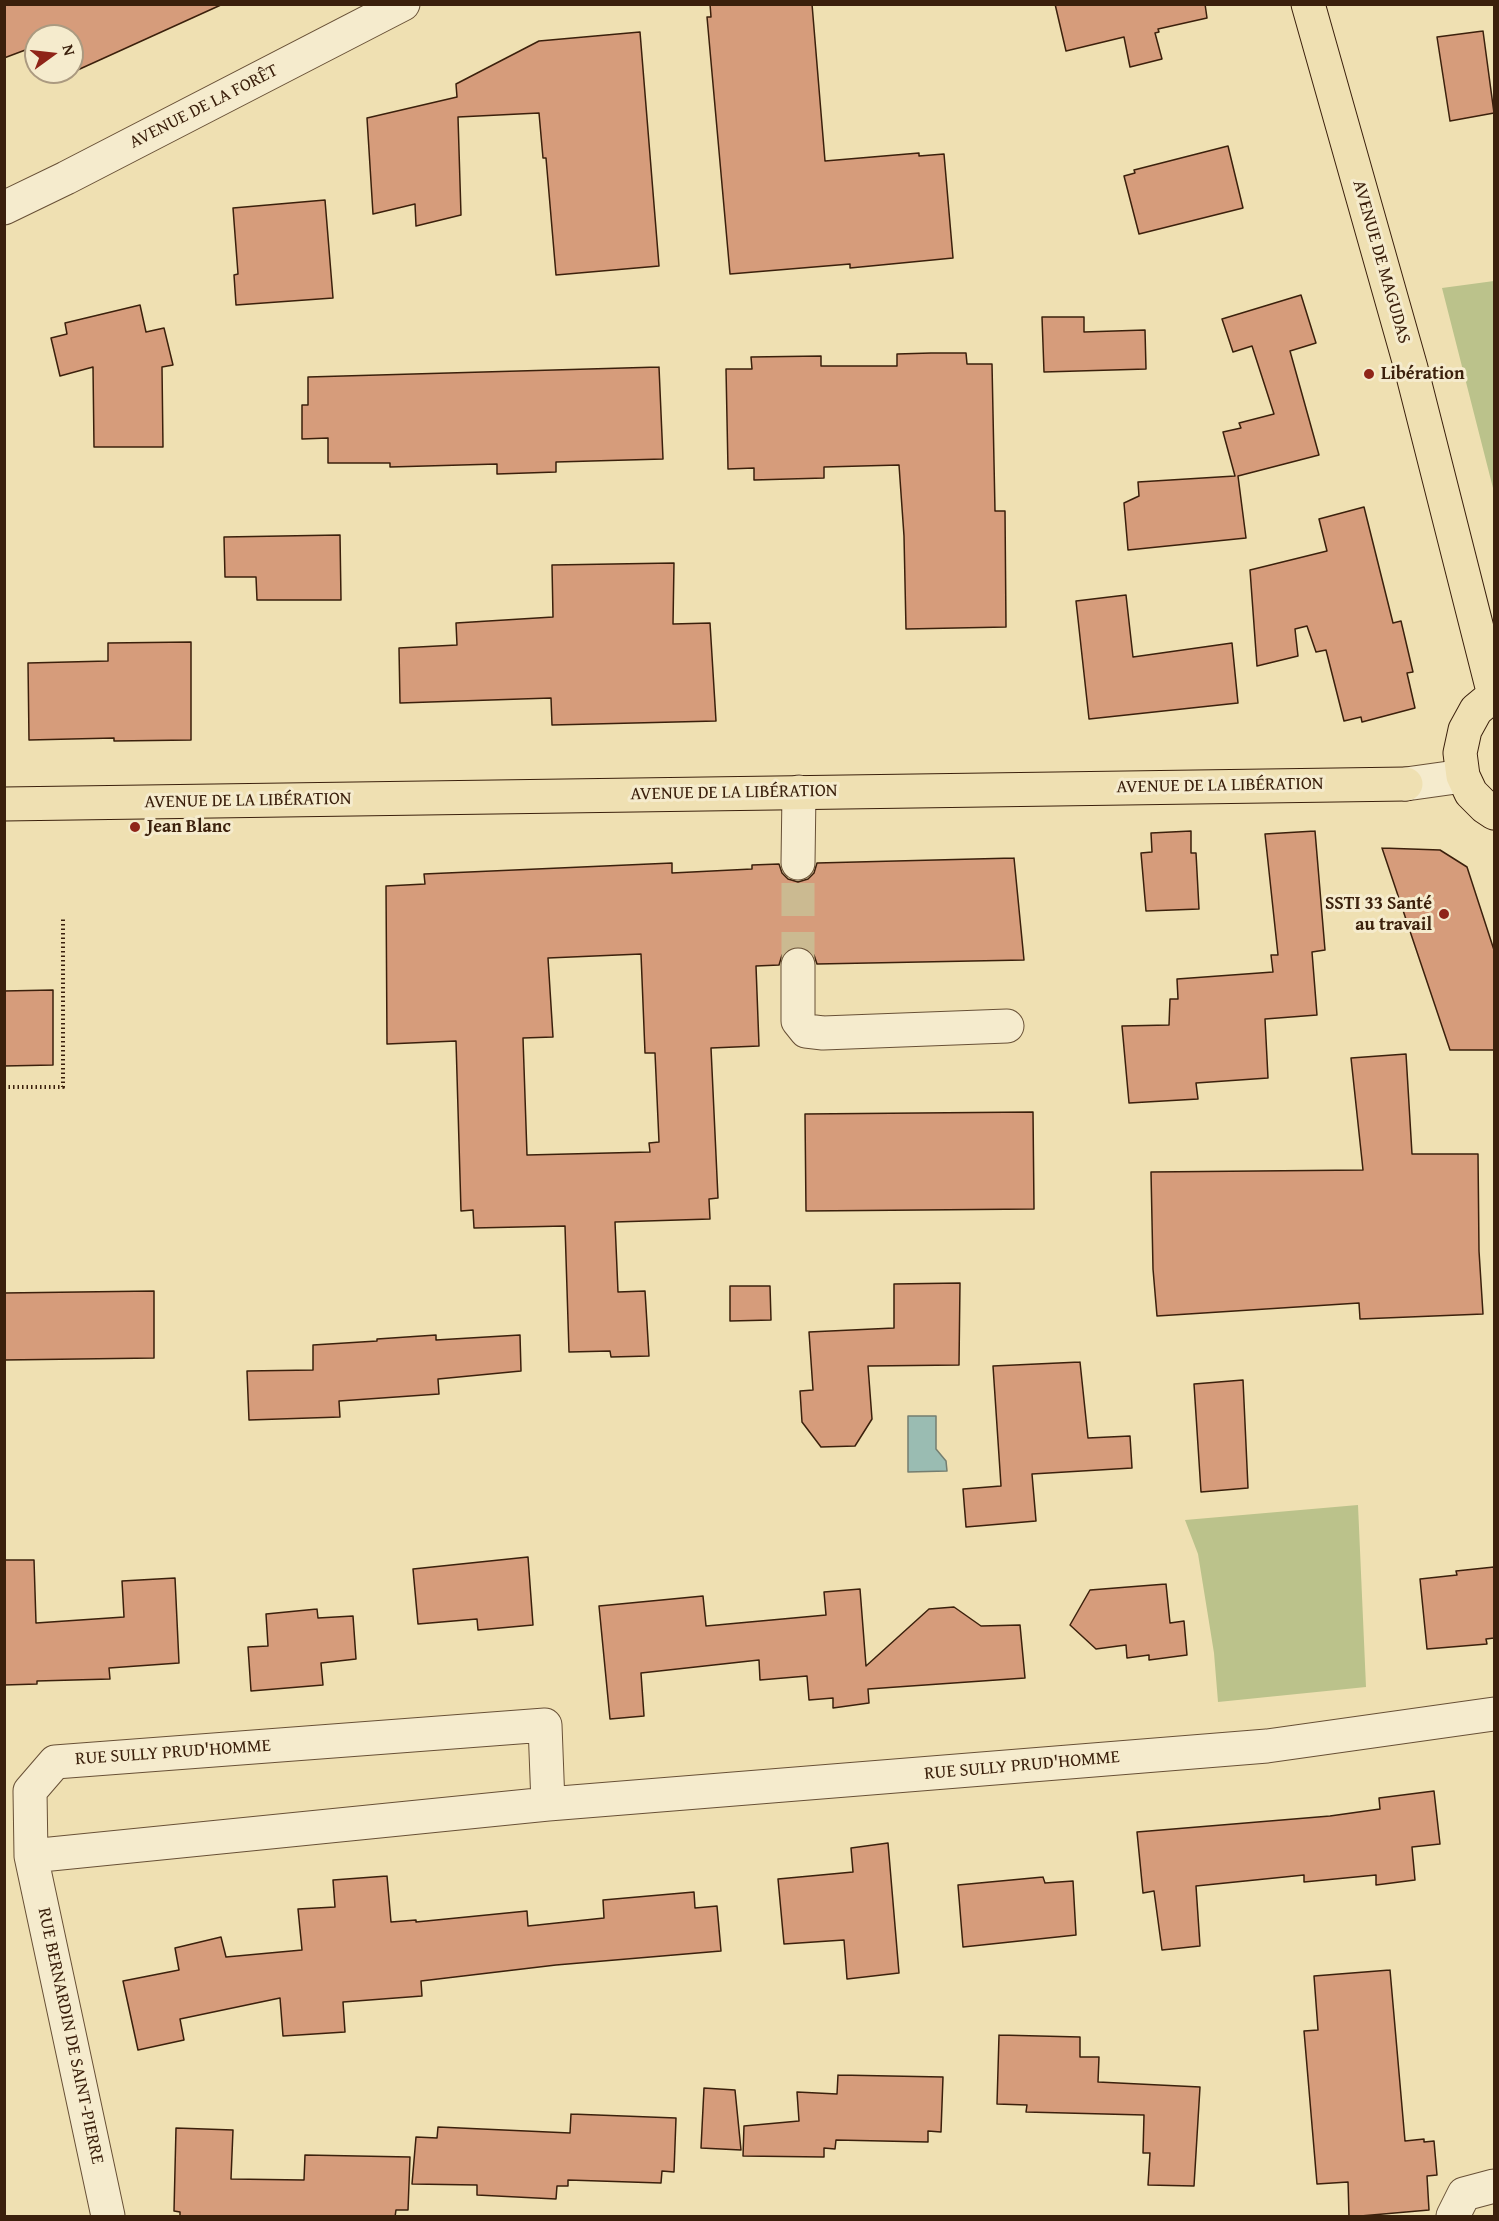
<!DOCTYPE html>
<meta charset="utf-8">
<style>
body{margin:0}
#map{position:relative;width:1499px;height:2221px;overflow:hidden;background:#efe0b2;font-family:"Gentium Book Plus",serif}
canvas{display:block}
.frame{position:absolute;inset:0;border:6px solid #3b200c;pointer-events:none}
.north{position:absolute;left:24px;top:24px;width:60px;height:60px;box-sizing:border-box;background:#f5ebcd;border:2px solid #ab9a80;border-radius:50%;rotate:75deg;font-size:16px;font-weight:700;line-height:24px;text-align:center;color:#3b200c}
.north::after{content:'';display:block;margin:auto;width:21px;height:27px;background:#8f2418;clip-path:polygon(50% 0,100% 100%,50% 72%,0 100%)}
</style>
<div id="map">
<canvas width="1499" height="2221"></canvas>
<div class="frame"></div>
<div class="north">N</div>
</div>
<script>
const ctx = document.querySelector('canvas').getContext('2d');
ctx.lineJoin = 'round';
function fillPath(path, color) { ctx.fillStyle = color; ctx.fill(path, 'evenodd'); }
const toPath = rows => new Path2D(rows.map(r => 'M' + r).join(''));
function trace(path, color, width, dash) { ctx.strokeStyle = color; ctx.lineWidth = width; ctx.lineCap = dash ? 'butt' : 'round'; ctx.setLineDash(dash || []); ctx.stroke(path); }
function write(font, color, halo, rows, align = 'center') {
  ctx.font = font + ' "Gentium Book Plus",serif'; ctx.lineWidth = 6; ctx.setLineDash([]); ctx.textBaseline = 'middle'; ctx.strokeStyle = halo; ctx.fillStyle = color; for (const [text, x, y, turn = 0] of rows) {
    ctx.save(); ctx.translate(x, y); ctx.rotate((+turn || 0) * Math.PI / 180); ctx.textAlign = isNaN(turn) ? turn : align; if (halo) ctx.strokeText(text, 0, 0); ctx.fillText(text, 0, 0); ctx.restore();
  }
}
const green = toPath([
 [1494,281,1494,492,1442,288],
 [1358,1505,1366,1687,1218,1702,1214,1653,1198,1554,1185,1520]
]);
const water = toPath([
 [908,1416,936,1416,936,1449,946,1461,947,1471,908,1472,908,1416]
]);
const building = toPath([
 [4,4,223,4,60,78,57,72,72,72,72,36,36,36,36,46,4,58,4,4],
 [710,4,812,4,825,161,919,153,919,156,944,154,953,258,850,268,850,264,730,274,707,17,711,17,710,4],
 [1055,4,1205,4,1207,18,1158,29,1159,32,1155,33,1162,59,1130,67,1124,37,1066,51,1055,4],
 [1483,31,1494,113,1450,121,1437,37,1483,31],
 [640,32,659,266,556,275,546,158,543,158,539,113,458,117,461,215,416,226,415,204,373,214,367,118,457,97,456,84,539,41,640,32],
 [1228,146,1243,208,1139,234,1124,176,1135,173,1134,170,1228,146],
 [325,200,333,298,236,305,234,275,238,274,233,208,325,200],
 [1301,295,1316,343,1290,351,1319,455,1238,476,1246,538,1128,550,1124,503,1139,496,1138,482,1235,476,1223,432,1241,428,1239,423,1274,414,1252,346,1233,352,1222,319,1301,295],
 [140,305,146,332,164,328,173,365,162,367,163,447,94,447,93,367,60,376,51,338,67,334,65,323,140,305],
 [1042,317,1084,317,1084,332,1145,330,1146,369,1044,372,1042,317],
 [931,353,966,353,967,364,992,364,995,511,1005,511,1006,627,906,629,904,536,899,465,824,467,824,478,754,480,754,468,728,469,726,369,752,369,751,357,821,356,821,366,897,366,897,354,931,353],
 [659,367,663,459,556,462,556,472,497,474,497,464,390,467,390,463,328,463,328,438,302,439,302,405,308,405,308,377,659,367],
 [1364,507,1393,623,1401,621,1413,672,1407,673,1415,708,1362,722,1361,717,1344,721,1326,650,1316,652,1307,626,1295,629,1298,656,1257,666,1250,570,1327,551,1319,519,1364,507],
 [340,535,341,600,257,600,256,577,225,577,224,537,340,535],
 [674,563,673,624,710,623,716,721,552,725,551,698,400,703,399,648,457,645,456,623,553,617,552,565,674,563],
 [1126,595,1133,657,1232,643,1238,703,1089,719,1076,601,1126,595],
 [191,642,191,740,114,741,114,738,29,740,28,663,108,661,108,643,191,642],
 [1191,831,1191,853,1196,853,1199,909,1146,911,1141,853,1152,852,1151,833,1191,831],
 [1315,831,1325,950,1312,952,1317,1015,1265,1019,1268,1078,1196,1083,1198,1099,1129,1103,1122,1026,1169,1025,1170,999,1178,999,1177,979,1273,972,1271,955,1278,955,1265,834,1315,831],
 [1382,848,1440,850,1467,867,1494,950,1494,1050,1450,1050,1382,848],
 [1014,858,1024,960,817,964,814,955,808,949,797,946,789,949,782,955,779,965,756,966,759,1046,711,1048,718,1198,709,1199,710,1219,615,1222,618,1292,645,1291,649,1356,611,1357,610,1351,569,1352,565,1226,474,1228,473,1210,461,1211,456,1041,387,1044,386,886,425,884,424,874,672,863,672,873,752,869,752,865,779,864,782,873,788,879,798,882,808,879,814,873,817,863,1014,858],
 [641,954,645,1053,655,1053,659,1142,649,1143,650,1152,527,1155,523,1038,553,1037,548,958,641,954],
 [53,990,53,1065,4,1066,4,991,53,990],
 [1406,1054,1412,1154,1478,1154,1479,1251,1483,1314,1360,1319,1359,1303,1157,1316,1153,1269,1151,1172,1363,1170,1351,1058,1406,1054],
 [1033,1112,1034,1209,806,1211,805,1114,1033,1112],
 [960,1283,959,1365,868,1366,872,1419,855,1446,821,1447,802,1422,800,1391,813,1390,809,1332,894,1328,894,1284,960,1283],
 [730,1286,770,1286,771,1320,730,1321,730,1286],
 [154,1291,154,1358,4,1360,4,1293,154,1291],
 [436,1335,436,1340,520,1335,521,1371,438,1379,439,1394,339,1401,340,1417,249,1420,247,1371,313,1370,313,1345,377,1341,377,1339,436,1335],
 [1080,1362,1088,1438,1130,1436,1132,1468,1032,1474,1036,1521,966,1527,963,1489,1001,1486,993,1366,1080,1362],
 [1243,1380,1248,1488,1201,1492,1194,1384,1243,1380],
 [528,1557,533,1625,478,1630,477,1619,418,1624,413,1569,528,1557],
 [4,1560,34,1560,36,1623,124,1617,122,1581,175,1578,179,1663,109,1668,110,1679,37,1681,37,1684,4,1685,4,1560],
 [1494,1567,1494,1638,1486,1639,1487,1644,1427,1649,1420,1579,1457,1575,1456,1571,1494,1567],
 [1166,1584,1170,1623,1184,1621,1187,1655,1149,1660,1149,1655,1127,1658,1126,1645,1096,1649,1070,1625,1090,1590,1166,1584],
 [860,1589,866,1666,929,1609,954,1607,981,1626,1020,1625,1025,1678,868,1689,869,1703,833,1708,833,1698,809,1700,807,1676,760,1680,759,1660,641,1673,644,1716,610,1719,599,1606,703,1596,706,1626,826,1615,824,1592,860,1589],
 [317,1609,318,1618,353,1616,356,1659,321,1663,323,1685,251,1691,248,1647,268,1646,266,1614,317,1609],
 [1434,1791,1440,1844,1412,1847,1415,1880,1376,1885,1376,1875,1304,1882,1304,1875,1196,1886,1200,1946,1162,1950,1154,1891,1143,1893,1137,1832,1330,1816,1380,1809,1379,1798,1434,1791],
 [888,1843,899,1973,847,1979,844,1940,784,1944,778,1879,853,1872,851,1848,888,1843],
 [387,1876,391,1922,416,1920,416,1922,527,1911,528,1926,604,1918,603,1900,694,1892,695,1908,717,1906,721,1951,556,1965,421,1981,422,1996,343,2002,345,2032,283,2036,280,1998,180,2019,184,2040,138,2050,123,1981,179,1970,175,1948,221,1937,226,1957,302,1950,298,1909,335,1907,333,1880,387,1876],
 [1043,1877,1045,1883,1073,1881,1076,1935,963,1947,958,1885,1043,1877],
 [1390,1970,1405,2141,1424,2139,1424,2142,1434,2141,1437,2175,1427,2176,1429,2210,1349,2217,1348,2182,1317,2184,1304,2031,1318,2030,1314,1976,1390,1970],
 [999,2035,1080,2037,1080,2057,1099,2057,1098,2082,1200,2087,1194,2186,1148,2185,1150,2153,1143,2153,1144,2115,1026,2112,1027,2105,997,2104,999,2035],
 [838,2075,943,2077,941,2132,928,2131,928,2142,836,2140,835,2149,824,2148,824,2157,743,2156,744,2126,799,2121,797,2092,837,2094,838,2075],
 [704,2088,735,2090,741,2150,701,2148,704,2088],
 [571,2114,676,2118,674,2172,662,2171,661,2183,568,2180,568,2186,557,2186,556,2199,477,2195,477,2185,412,2184,416,2137,437,2138,438,2127,570,2133,571,2114],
 [176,2128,233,2130,231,2179,304,2180,305,2155,410,2157,408,2210,396,2210,395,2217,180,2217,180,2212,174,2211,176,2128]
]);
const minorTunnel = toPath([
 [798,965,798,863]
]);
const path = toPath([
 [4,1087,63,1087,63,917]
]);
const minor = toPath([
 [4,208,66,178,403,4],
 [1406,784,1463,776],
 [798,863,799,792],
 [798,965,798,1021,806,1031,823,1033,1007,1026],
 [548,1804,545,1725,55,1762,30,1791,31,1856,548,1804,1267,1746,1494,1714],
 [31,1856,108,2216],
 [1453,2216,1464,2194,1494,2186]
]);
const major = toPath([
 [1308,4,1411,368,1494,695],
 [1494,695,1476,710,1465,730,1460,753,1463,776,1471,793,1485,807,1494,813],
 [4,804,1406,784]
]);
const markers = [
 [1369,374,6,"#8f2418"],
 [135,827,6,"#8f2418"],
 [1444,914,6,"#8f2418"]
];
const streetNames = [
 ["AVENUE DE LA FORÊT",204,107,-27],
 ["AVENUE DE MAGUDAS",1381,262,74],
 ["AVENUE DE LA LIBÉRATION",1220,786,-1],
 ["AVENUE DE LA LIBÉRATION",734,793,-1],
 ["AVENUE DE LA LIBÉRATION",248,801,-1],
 ["RUE SULLY PRUD'HOMME",173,1753,-4],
 ["RUE SULLY PRUD'HOMME",1022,1766,-5],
 ["RUE BERNARDIN DE SAINT-PIERRE",70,2036,78]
];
const poiNames = [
 ["Libération",1381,374],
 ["Jean Blanc",147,827],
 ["SSTI 33 Santé",1432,904,"right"],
 ["au travail",1432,925,"right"]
];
fillPath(green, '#bbc28b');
fillPath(water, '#9abcb2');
trace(water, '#747e70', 1.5);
fillPath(building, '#d69c7b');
trace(building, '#3b200c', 1.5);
trace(minorTunnel, '#cbba91', 33, [33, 16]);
trace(minor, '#685036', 35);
trace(major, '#3b200c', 35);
trace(path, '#3b200c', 4, [1.5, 3]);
trace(minor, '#f5ebcd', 33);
trace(major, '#efe0b2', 33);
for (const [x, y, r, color] of markers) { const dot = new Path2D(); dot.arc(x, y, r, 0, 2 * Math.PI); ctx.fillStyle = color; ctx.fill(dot); trace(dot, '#f5ebcd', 2); }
write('18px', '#3b200c', '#f5ebcd', streetNames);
write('bold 18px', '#3b200c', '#f5ebcd', poiNames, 'left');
</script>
